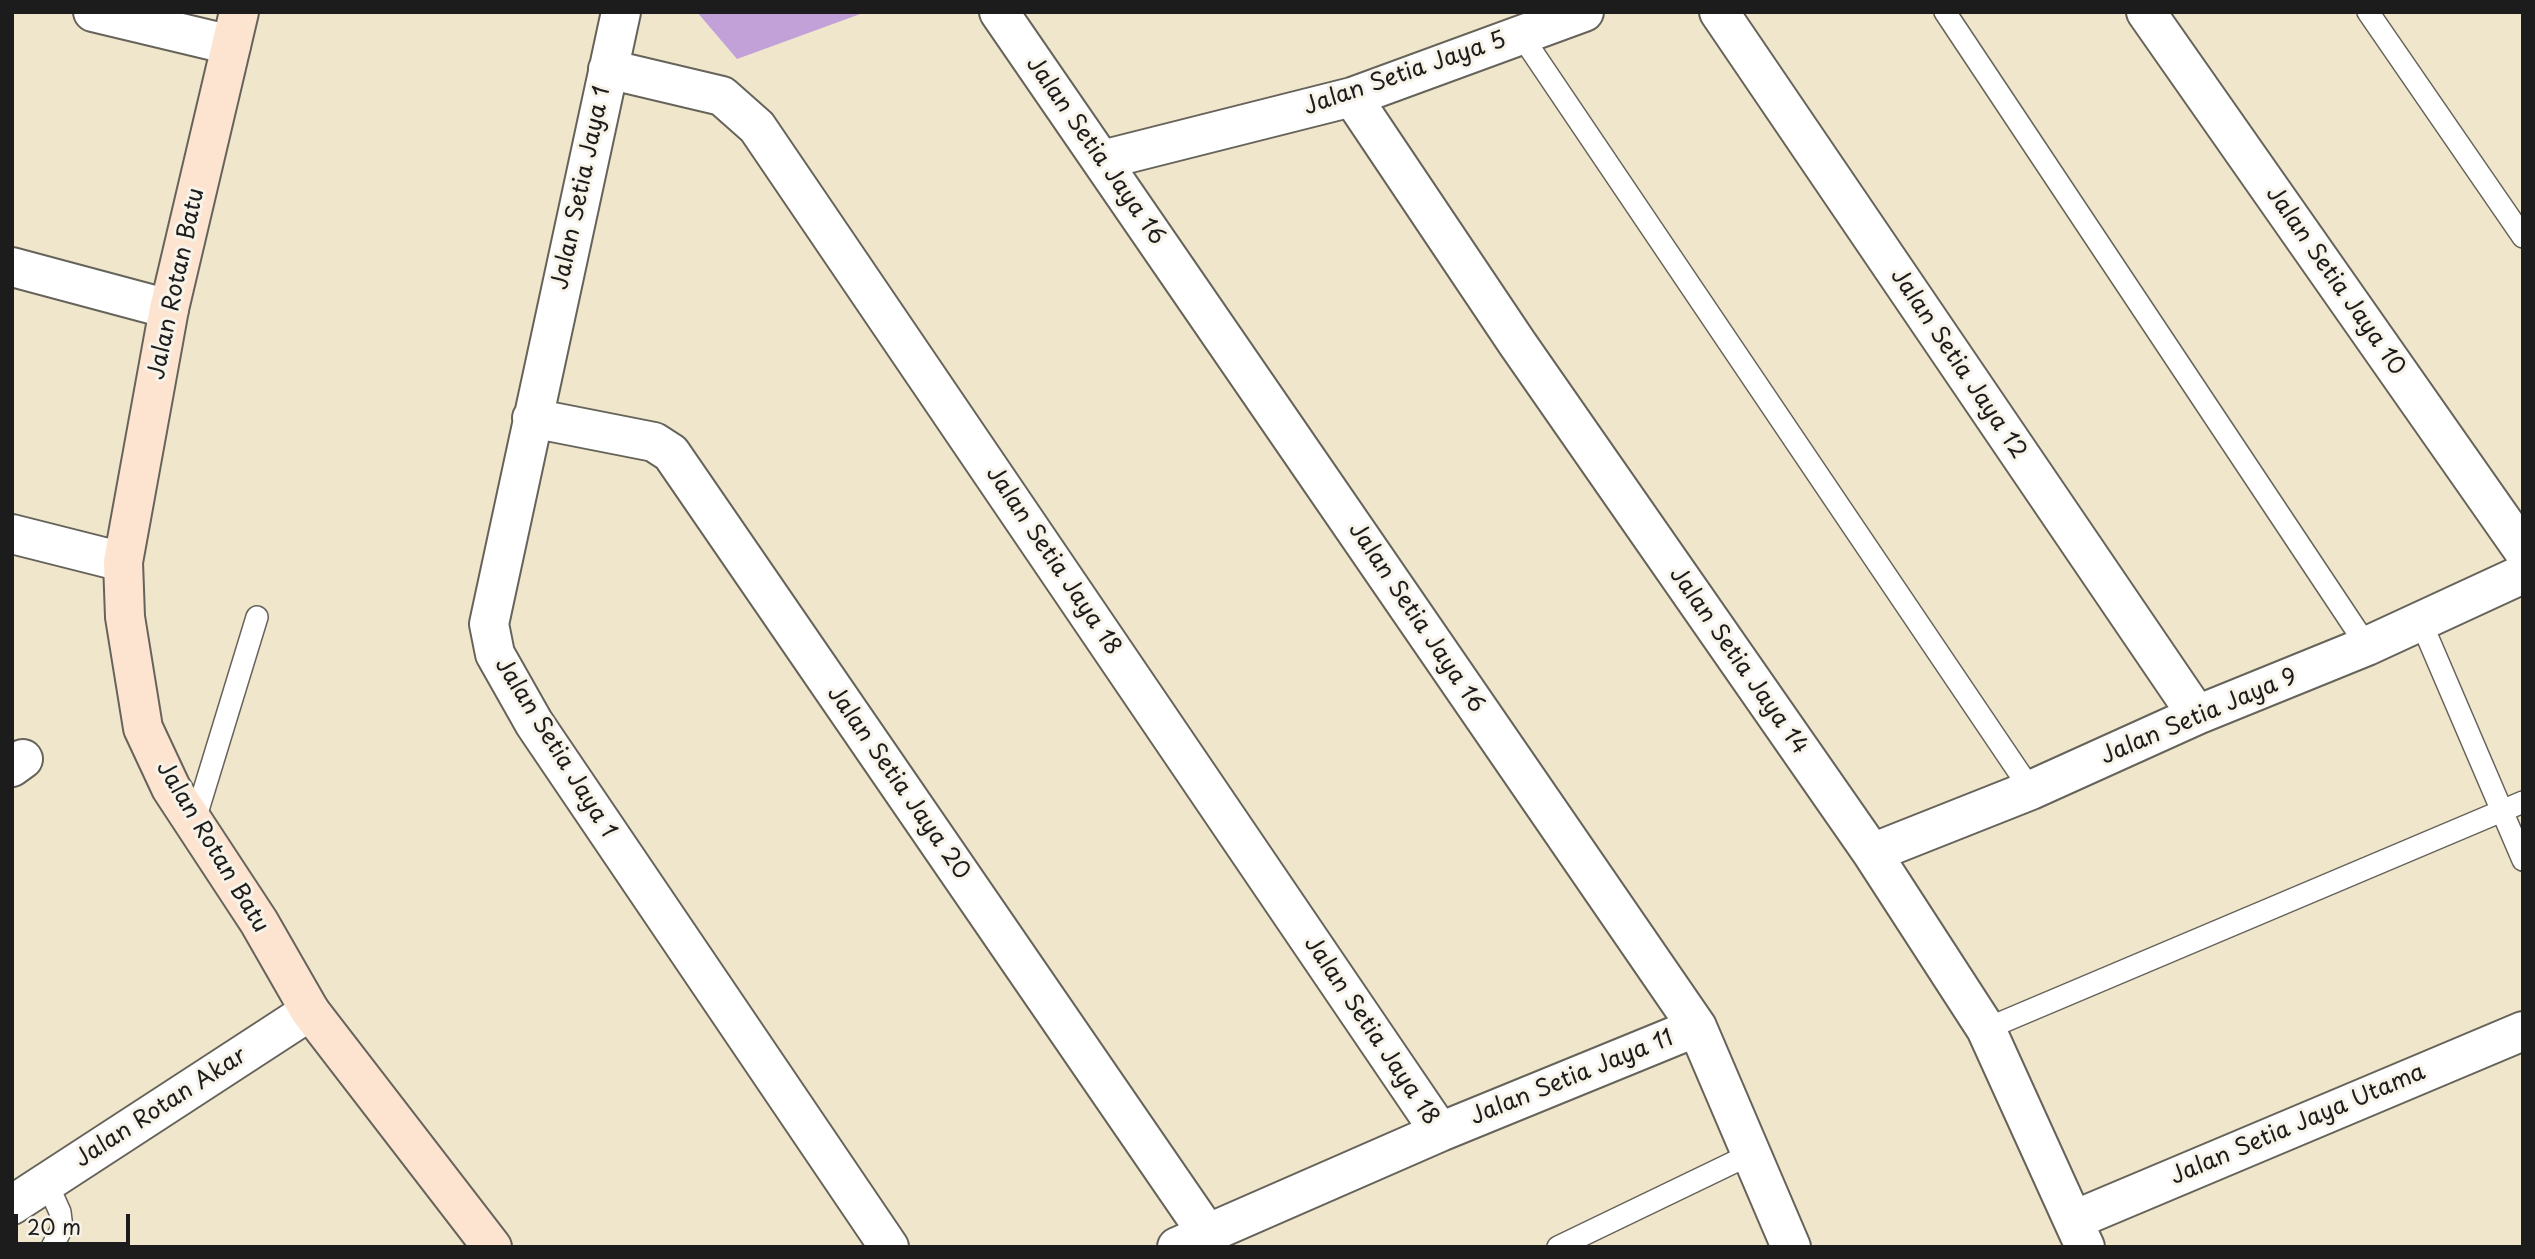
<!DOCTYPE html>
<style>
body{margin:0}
#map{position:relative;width:2535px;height:1259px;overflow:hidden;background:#efe6cc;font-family:"Playpen Sans",sans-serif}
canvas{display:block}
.frame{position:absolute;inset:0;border:14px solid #1c1c1c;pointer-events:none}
.scale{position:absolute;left:14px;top:1214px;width:116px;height:32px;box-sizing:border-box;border:4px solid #1c1c1c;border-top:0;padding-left:9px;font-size:21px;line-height:24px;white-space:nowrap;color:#1c1c1c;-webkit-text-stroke:5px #f7f3e8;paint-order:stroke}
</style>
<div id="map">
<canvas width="2535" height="1259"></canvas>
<div class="frame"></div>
<div class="scale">20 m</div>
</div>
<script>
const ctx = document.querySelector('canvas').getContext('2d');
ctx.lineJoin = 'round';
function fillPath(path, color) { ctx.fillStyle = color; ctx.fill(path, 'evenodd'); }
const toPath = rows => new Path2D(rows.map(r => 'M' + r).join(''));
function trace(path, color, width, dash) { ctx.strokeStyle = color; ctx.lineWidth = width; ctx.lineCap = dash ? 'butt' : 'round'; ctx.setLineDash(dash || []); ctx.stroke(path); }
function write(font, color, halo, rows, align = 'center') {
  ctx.font = font + ' "Playpen Sans",sans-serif'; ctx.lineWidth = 6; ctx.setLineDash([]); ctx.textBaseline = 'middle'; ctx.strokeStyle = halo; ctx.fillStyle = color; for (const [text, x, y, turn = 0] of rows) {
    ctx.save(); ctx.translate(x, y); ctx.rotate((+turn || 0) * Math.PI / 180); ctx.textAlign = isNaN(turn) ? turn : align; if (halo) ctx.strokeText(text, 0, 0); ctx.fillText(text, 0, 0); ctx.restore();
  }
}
const building = toPath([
 [697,12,863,12,863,13,737,59]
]);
const lane = toPath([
 [1945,12,2367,646],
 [2368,12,2523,237],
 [1521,35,2031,790],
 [2421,622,2523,860],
 [194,823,257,617],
 [1986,1029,2523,802],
 [47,1183,60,1212,62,1228,52,1247],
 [1558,1247,1751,1154]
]);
const street = toPath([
 [93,12,231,45],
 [621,12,489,624,495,654,534,723,889,1247],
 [999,12,1697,1027,1791,1247],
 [1719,12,2197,715],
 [2146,12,2523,550],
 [608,69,722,96,757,127,1440,1132],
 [1352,97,1517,343,1872,853,1986,1029,2085,1247],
 [1102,160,1352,97,1584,12],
 [12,267,169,309],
 [532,418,654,442,671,453,1207,1233],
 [12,534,123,562],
 [12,767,23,759],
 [1872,853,2031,790,2197,715,2367,646,2523,574],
 [12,1205,310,1011],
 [2074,1220,2523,1031],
 [1177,1247,1440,1132,1697,1027]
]);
const secondary = toPath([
 [239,12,169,309,123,562,125,617,143,728,171,788,259,922,310,1011,492,1247]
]);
const streetNames = [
 ["Jalan Setia Jaya 5",1405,74,-19],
 ["Jalan Setia Jaya 16",1095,151,55],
 ["Jalan Setia Jaya 1",582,188,-78],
 ["Jalan Setia Jaya 10",2335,281,55],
 ["Jalan Rotan Batu",177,284,-78],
 ["Jalan Setia Jaya 12",1958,364,56],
 ["Jalan Setia Jaya 18",1053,561,56],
 ["Jalan Setia Jaya 16",1416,618,56],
 ["Jalan Setia Jaya 14",1738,661,55],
 ["Jalan Setia Jaya 9",2199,717,-23],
 ["Jalan Setia Jaya 1",555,748,58],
 ["Jalan Setia Jaya 20",898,783,55],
 ["Jalan Rotan Batu",212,847,59],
 ["Jalan Setia Jaya 18",1371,1031,56],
 ["Jalan Setia Jaya 11",1572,1078,-22],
 ["Jalan Rotan Akar",161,1108,-33],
 ["Jalan Setia Jaya Utama",2298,1125,-23]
];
fillPath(building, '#c2a1d9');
trace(lane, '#66635a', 24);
trace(street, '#66635a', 42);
trace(secondary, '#66635a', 42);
trace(lane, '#fff', 21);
trace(street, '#fff', 38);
trace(secondary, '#fde4d1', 38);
write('23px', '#1c1c1c', '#f7f3e8', streetNames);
</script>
